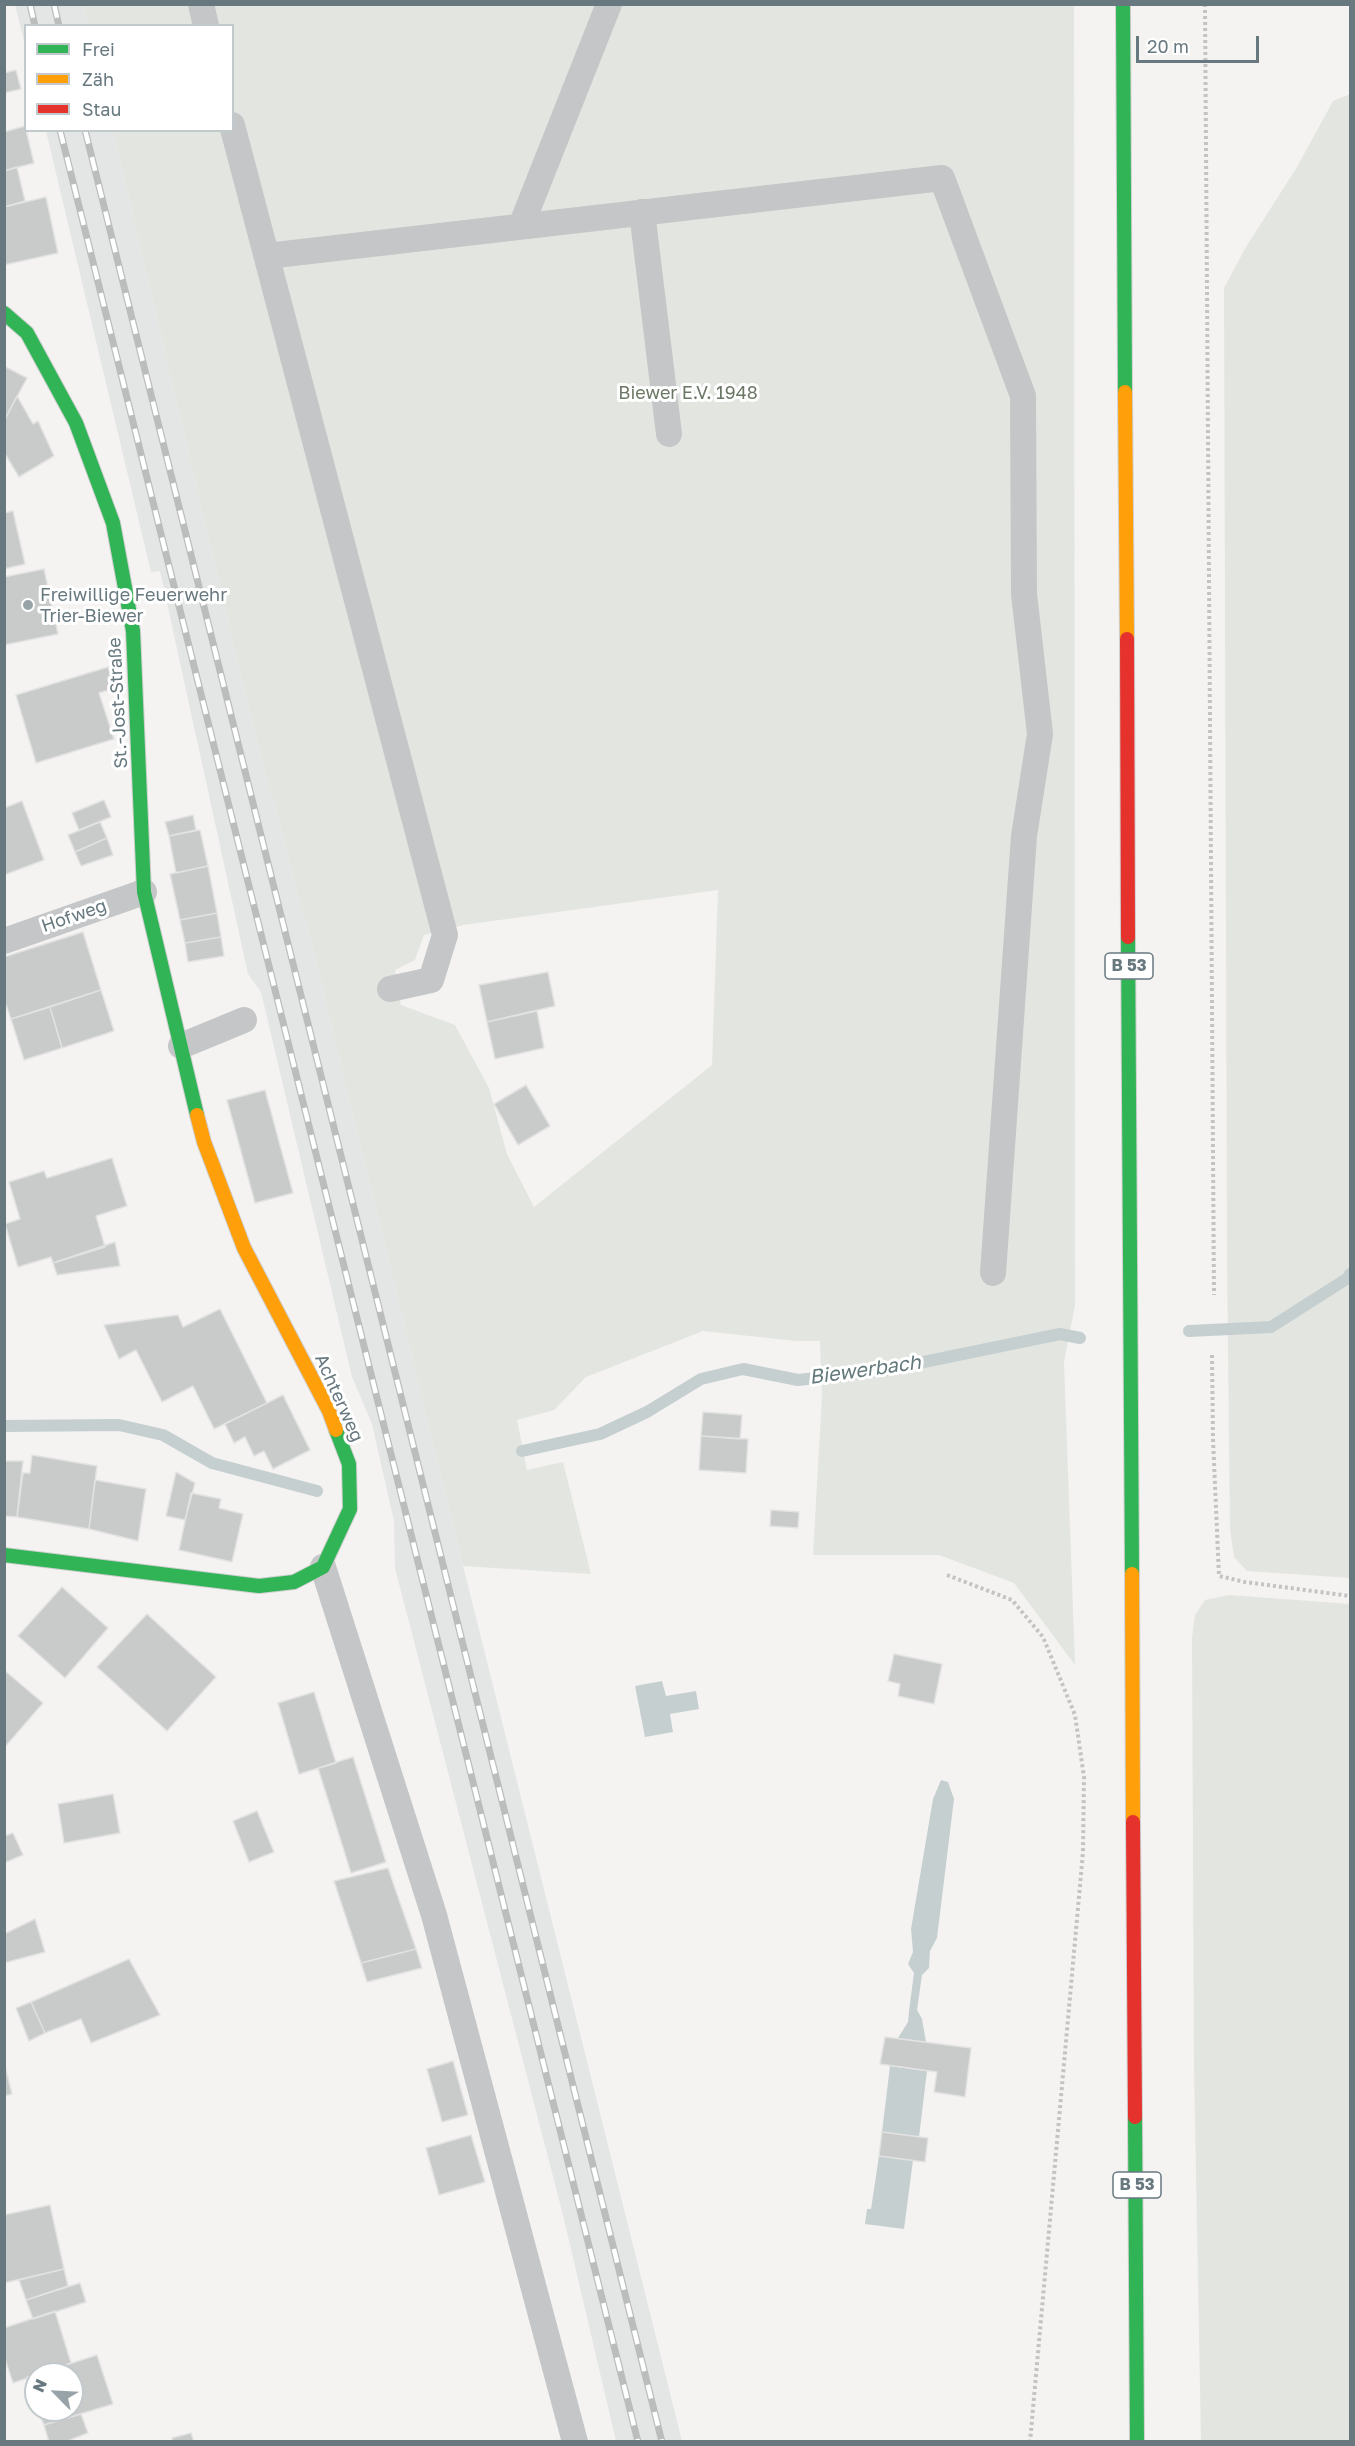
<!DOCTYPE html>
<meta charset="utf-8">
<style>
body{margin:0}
#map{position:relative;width:1355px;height:2446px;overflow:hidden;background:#f4f3f2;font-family:"Golos Text",sans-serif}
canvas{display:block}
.frame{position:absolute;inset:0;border:6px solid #67787f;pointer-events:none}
.legend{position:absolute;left:24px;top:24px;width:210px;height:108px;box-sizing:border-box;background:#fff;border:2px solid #c2c9cc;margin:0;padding:8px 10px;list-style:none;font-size:18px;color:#67787f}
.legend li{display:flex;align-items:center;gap:12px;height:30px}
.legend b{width:30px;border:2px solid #c2c9cc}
.north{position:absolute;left:24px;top:2362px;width:60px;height:60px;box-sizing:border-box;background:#fff;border:2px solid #c2c9cc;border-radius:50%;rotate:294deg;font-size:16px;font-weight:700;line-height:24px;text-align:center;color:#67787f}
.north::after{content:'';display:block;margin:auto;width:21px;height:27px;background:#98a3a7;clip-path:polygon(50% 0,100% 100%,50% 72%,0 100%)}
.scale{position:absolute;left:1136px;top:36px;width:123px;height:27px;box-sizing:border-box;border:3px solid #67787f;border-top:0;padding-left:8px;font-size:18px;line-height:21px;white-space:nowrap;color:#67787f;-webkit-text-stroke:4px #fff;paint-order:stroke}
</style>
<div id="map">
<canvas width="1355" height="2446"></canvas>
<div class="frame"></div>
<ul class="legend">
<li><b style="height:8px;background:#30b455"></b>Frei</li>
<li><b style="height:8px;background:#ff9f0a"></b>Zäh</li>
<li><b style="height:8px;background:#e5322d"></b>Stau</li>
</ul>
<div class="north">N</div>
<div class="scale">20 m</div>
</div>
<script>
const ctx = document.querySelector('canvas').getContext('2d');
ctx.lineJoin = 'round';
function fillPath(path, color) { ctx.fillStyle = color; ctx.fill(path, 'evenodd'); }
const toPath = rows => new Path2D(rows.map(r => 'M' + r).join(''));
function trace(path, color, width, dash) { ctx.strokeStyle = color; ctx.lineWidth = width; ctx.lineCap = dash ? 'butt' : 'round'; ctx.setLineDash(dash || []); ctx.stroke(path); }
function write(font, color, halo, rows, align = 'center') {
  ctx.font = font + ' "Golos Text",sans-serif'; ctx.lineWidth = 6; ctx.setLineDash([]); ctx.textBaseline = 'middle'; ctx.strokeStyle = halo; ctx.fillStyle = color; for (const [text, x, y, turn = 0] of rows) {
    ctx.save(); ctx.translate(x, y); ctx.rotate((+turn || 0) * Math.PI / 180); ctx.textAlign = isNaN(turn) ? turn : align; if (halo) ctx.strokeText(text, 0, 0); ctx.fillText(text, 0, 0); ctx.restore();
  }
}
const built = toPath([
 [15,5,83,5,88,25,26,26,25,45],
 [46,131,113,131,249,710,313,950,463,1566,682,2441,616,2441,563,2215,395,1568,394,1521,372,1424,352,1377,261,992,248,974,160,571,151,572]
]);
const green = toPath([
 [83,5,1074,5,1075,1305,1064,1362,1075,1665,1014,1583,939,1555,813,1555,822,1396,820,1341,796,1341,703,1331,586,1377,554,1410,517,1420,527,1470,563,1462,591,1574,463,1566,313,950,249,710,113,131,232,130,232,26,88,25],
 [718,890,712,1065,534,1207,507,1154,489,1088,455,1025,401,1005,395,970,415,960,424,935,463,925],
 [1350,94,1350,1578,1247,1571,1234,1557,1230,1529,1227,1258,1224,288,1246,247,1297,167,1333,101],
 [1229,1595,1350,1604,1350,2441,1201,2441,1194,2067,1192,1638,1195,1615,1205,1600]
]);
const water = toPath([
 [662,1681,666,1696,696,1691,699,1709,670,1714,673,1732,645,1737,635,1686],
 [941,1780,948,1782,954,1799,937,1938,930,1951,929,1968,922,1975,917,2010,922,2019,926,2042,898,2038,908,2022,909,2011,914,1973,908,1964,913,1952,911,1929,933,1799],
 [890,2066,927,2071,919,2137,882,2132],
 [879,2156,913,2160,904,2229,865,2224,867,2209,871,2209]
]);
const stream = toPath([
 [1189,1331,1271,1327,1348,1278,1350,1274],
 [4,1426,119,1425,163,1435,212,1463,317,1491],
 [522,1451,600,1434,647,1412,701,1379,743,1369,798,1380,880,1371,1060,1334,1080,1338]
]);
const building = toPath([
 [16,70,21,89,4,93,4,73,16,70],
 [25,126,34,163,4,171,4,132,25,126],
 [17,167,25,201,4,207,4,171,17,167],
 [46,197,58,253,4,265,4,207,46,197],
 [4,366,27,378,4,421,4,366],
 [17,396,33,424,38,421,54,456,19,477,4,452,4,421,17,396],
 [13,511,25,564,4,569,4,513,13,511],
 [44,569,58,634,4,645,4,577,44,569],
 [108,667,115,688,99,693,114,739,36,763,16,695,108,667],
 [104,800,111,817,79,830,72,813,104,800],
 [22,801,44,860,4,875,4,808,22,801],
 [193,815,196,830,169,836,165,822,193,815],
 [100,822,107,838,75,852,68,835,100,822],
 [200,830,208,866,176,873,169,836,200,830],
 [107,838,113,855,81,866,75,852,107,838],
 [208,866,217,913,180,920,170,874,208,866],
 [217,913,221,937,185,943,180,920,217,913],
 [83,932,101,990,11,1019,4,999,4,957,83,932],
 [221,937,224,956,188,962,185,943,221,937],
 [548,972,555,1006,487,1022,479,985,548,972],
 [101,990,114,1031,62,1048,50,1007,101,990],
 [50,1007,62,1048,24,1060,11,1019,50,1007],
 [537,1011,544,1048,495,1059,487,1022,537,1011],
 [526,1085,550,1126,518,1145,494,1104,526,1085],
 [265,1090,293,1193,255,1203,227,1100,265,1090],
 [112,1158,127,1206,96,1216,105,1247,53,1263,51,1257,18,1267,5,1224,20,1219,9,1182,44,1171,47,1178,112,1158],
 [115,1242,120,1266,57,1275,53,1263,115,1242],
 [220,1309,267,1403,214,1429,193,1386,162,1402,136,1350,119,1359,104,1325,178,1315,183,1327,220,1309],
 [283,1395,310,1450,273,1469,264,1451,254,1456,245,1437,234,1443,225,1424,283,1395],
 [703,1412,742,1415,740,1439,701,1436,703,1412],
 [701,1436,748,1439,746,1473,699,1470,701,1436],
 [32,1455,97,1466,89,1529,17,1517,23,1473,30,1473,32,1455],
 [4,1461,23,1461,17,1517,4,1516,4,1461],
 [176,1472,195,1483,185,1520,166,1516,176,1472],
 [95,1480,146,1489,138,1541,89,1529,95,1480],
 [191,1493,221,1499,219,1508,243,1514,232,1562,179,1550,191,1493],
 [771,1510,799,1512,798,1528,770,1526,771,1510],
 [62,1587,108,1628,65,1678,18,1636,62,1587],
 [147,1614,216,1677,167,1731,97,1667,147,1614],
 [894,1654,942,1664,934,1704,898,1696,900,1684,888,1681,894,1654],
 [4,1670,43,1703,4,1748,4,1670],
 [314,1692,336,1763,299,1774,278,1703,314,1692],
 [353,1757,386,1862,351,1873,318,1768,353,1757],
 [113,1794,120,1833,64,1843,58,1804,113,1794],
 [257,1811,274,1852,249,1862,233,1821,257,1811],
 [13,1833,23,1855,4,1863,4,1836,13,1833],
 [388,1868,416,1949,361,1963,334,1881,388,1868],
 [35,1919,45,1952,4,1963,4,1934,35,1919],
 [416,1949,422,1968,367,1982,361,1963,416,1949],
 [129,1959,160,2015,91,2043,81,2019,45,2033,31,2002,129,1959],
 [31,2002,45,2033,29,2041,16,2008,31,2002],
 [885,2037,971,2048,965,2097,934,2092,937,2072,880,2064,885,2037],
 [453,2061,468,2115,442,2122,427,2069,453,2061],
 [4,2062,12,2094,4,2096,4,2062],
 [882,2132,928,2138,925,2162,879,2156,882,2132],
 [471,2135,485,2182,439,2195,426,2148,471,2135],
 [50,2205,64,2269,4,2283,4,2215,50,2205],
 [64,2269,68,2286,26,2300,19,2280,64,2269],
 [80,2283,86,2302,33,2319,26,2300,80,2283],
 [55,2311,71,2363,13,2383,4,2356,4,2328,55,2311],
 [97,2355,113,2404,44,2425,38,2410,72,2410,72,2374,38,2374,97,2355],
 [36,2375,36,2403,27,2377,36,2375],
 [81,2414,88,2433,65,2442,49,2442,44,2425,81,2414],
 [191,2433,194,2442,173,2442,172,2438,191,2433]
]);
const path = toPath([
 [1205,4,1214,1295],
 [1212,1355,1213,1439,1219,1576,1245,1582,1350,1596],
 [947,1575,1012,1600,1043,1637,1075,1715,1084,1777,1083,1852,1030,2442]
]);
const lane = toPath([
 [201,4,206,26],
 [232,125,445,935,431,980,390,989],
 [642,212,669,434],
 [521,226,609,4],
 [267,256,942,178,1023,396,1024,594,1040,734,1024,836,993,1273],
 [4,941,144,892],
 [181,1046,244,1020],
 [323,1567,434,1915,575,2442]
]);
const fast = toPath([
 [1123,4,1125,392],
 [4,313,27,333,76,423,113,523,133,631,144,892,197,1115],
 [1128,937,1132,1574],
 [4,1555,259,1586,294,1582,323,1567,350,1509,349,1464,336,1430],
 [1135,2117,1137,2442]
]);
const slow = toPath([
 [1125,392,1127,639],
 [197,1115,204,1142,244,1248,329,1411,336,1430],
 [1132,1574,1133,1822]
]);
const jam = toPath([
 [1127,639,1128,937],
 [1133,1822,1135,2117]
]);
const rail = toPath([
 [30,4,35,26],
 [54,4,59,26],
 [60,130,638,2442],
 [85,130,662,2442]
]);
const markers = [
 [28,605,6,"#98a3a7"]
];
const shields = [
 [1129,966,48],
 [1137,2185,48]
];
const shieldNames = [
 ["B 53",1129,966],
 ["B 53",1137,2185]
];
const parkNames = [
 ["Biewer E.V. 1948",688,393]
];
const poiNames = [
 ["Freiwillige Feuerwehr",40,595],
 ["Trier-Biewer",40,616]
];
const streetNames = [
 ["St.-Jost-Straße",118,703,-93],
 ["Hofweg",74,916,-19],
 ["Achterweg",339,1398,66]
];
const waterNames = [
 ["Biewerbach",865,1370,-8]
];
fillPath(built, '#e4e5e5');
fillPath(green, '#e3e5e0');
fillPath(water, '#c6cfd0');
trace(stream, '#c6cfd0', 12);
fillPath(building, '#c9caca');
trace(building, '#e3e2e2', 1.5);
trace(fast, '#cecfcf', 16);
trace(slow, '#cecfcf', 16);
trace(jam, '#cecfcf', 16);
trace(path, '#c3c3c4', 4, [3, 3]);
trace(lane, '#c4c6c7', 26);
trace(fast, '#30b455', 14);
trace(slow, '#ff9f0a', 14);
trace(jam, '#e5322d', 14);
trace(rail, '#bbbdbd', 7);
trace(rail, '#fff', 4.5, [14]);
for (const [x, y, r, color] of markers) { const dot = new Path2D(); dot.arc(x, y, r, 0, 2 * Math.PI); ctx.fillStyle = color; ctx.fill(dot); trace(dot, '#fff', 2); }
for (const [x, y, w] of shields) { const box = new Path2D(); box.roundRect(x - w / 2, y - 13, w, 26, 4.5); ctx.fillStyle = '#fff'; ctx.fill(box); trace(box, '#67787f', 1.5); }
write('bold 16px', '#67787f', null, shieldNames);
write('18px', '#6b7765', '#fff', parkNames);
write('18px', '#67787f', '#fff', poiNames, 'left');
write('18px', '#67787f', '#fff', streetNames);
write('italic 20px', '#63797b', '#fff', waterNames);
</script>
